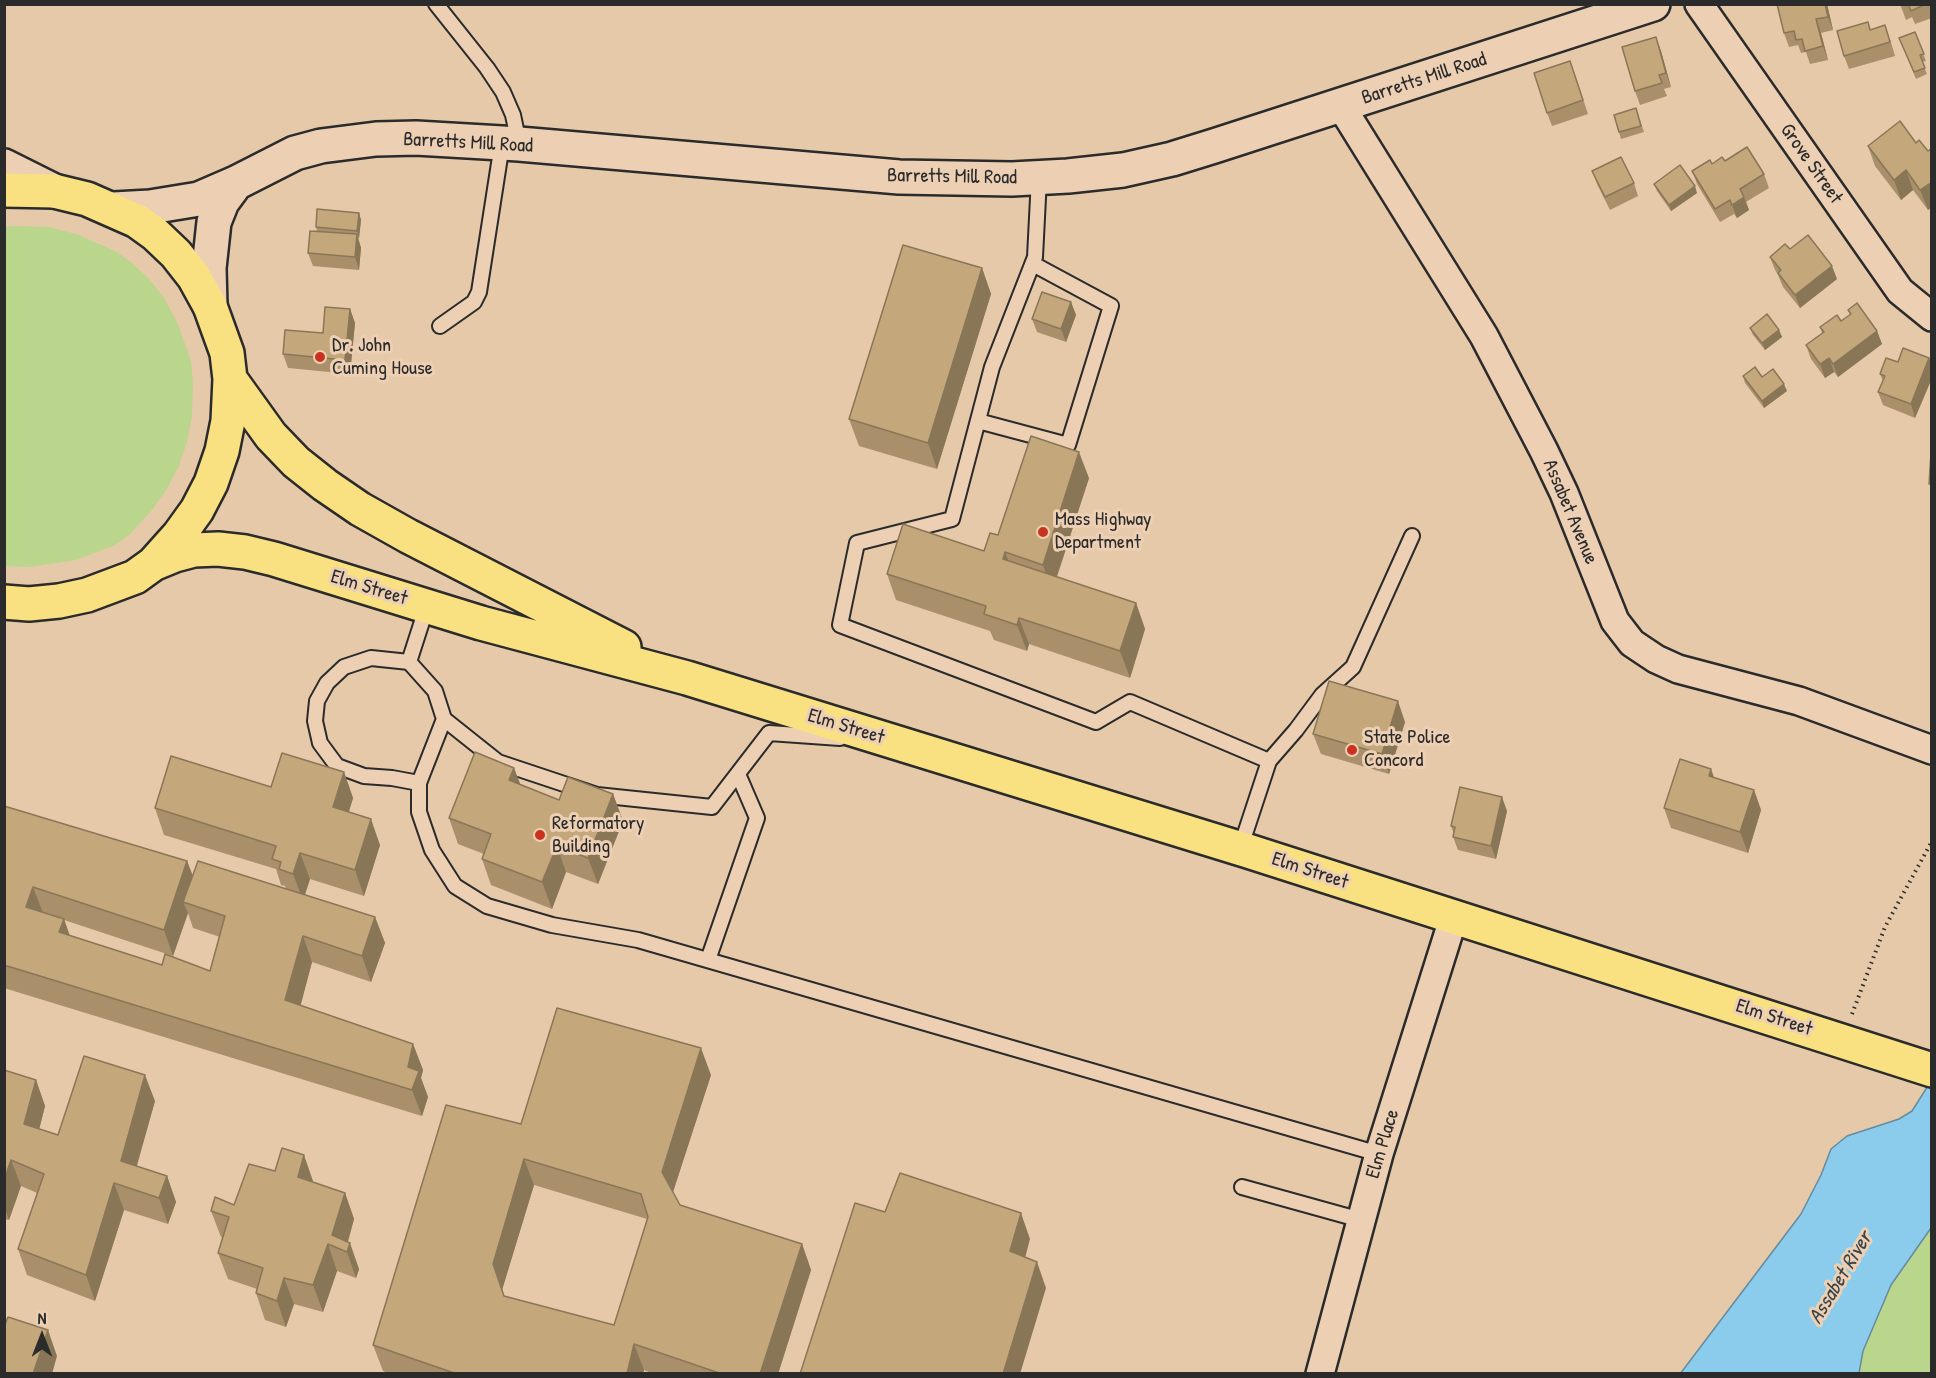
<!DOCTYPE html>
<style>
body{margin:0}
#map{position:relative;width:1936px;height:1378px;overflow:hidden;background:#e6c9a9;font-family:"Patrick Hand",sans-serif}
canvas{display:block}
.frame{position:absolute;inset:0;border:6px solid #2b2b2b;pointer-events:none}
.north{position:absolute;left:12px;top:1306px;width:60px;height:60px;-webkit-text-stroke:4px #edd0b4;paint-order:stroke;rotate:0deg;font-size:16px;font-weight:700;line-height:24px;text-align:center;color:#2b2b2b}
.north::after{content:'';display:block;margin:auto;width:21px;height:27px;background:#2b2b2b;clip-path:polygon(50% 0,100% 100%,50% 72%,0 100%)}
</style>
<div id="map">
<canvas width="1936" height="1378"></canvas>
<div class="frame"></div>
<div class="north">N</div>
</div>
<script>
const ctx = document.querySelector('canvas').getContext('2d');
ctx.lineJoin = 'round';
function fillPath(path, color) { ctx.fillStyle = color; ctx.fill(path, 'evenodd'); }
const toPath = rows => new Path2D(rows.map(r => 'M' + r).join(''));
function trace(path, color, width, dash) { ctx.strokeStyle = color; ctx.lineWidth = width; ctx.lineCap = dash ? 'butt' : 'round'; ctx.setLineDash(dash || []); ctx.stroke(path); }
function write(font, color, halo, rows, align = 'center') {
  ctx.font = font + ' "Patrick Hand",sans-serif'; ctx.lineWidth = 6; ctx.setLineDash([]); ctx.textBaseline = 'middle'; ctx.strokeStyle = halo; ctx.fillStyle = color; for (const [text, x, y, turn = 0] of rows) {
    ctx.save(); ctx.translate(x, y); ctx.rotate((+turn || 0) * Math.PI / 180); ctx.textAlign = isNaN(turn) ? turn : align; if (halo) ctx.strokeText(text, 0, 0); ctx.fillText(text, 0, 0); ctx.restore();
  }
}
const green = toPath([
 [13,226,49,227,76,234,117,252,132,263,149,279,164,298,177,322,191,361,193,382,192,416,187,442,178,468,166,490,152,510,130,534,115,545,76,560,29,567,4,566,4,227],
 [1931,1228,1931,1373,1859,1374,1863,1351,1891,1285]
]);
const water = toPath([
 [1931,1081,1931,1228,1891,1285,1863,1351,1859,1373,1680,1374,1801,1214,1821,1175,1831,1149,1847,1136,1899,1119,1912,1111,1931,1081]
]);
const path = toPath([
 [1852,1014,1885,927,1932,841]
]);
const service = toPath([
 [436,4,487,68,503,92,513,115,519,144],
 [1039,178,1035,257,992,367,952,519,857,543,840,625,1096,722,1130,702,1269,761,1240,849],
 [440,326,474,302,479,292,502,144],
 [978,421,1068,445,1111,306,1033,264],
 [427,606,409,662,435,691,444,719,419,783,419,812,432,850,455,886,487,906,552,925,638,940,1379,1154],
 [409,662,371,658,344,667,327,683,317,701,315,721,320,743,337,766,364,776,392,778,419,783],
 [444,719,498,762,597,795,712,807,769,733,840,738],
 [1269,761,1296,730,1322,695,1353,667,1412,536],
 [708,960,757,818,738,774],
 [1242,1187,1361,1220]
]);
const minor = toPath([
 [1699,4,1900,291,1932,317],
 [1341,106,1484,336,1544,451,1564,493,1615,621,1632,643,1656,659,1678,669,1799,701,1932,750],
 [1320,1374,1379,1154,1454,916]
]);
const tertiary = toPath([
 [114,209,150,207,199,199,236,183,295,153,321,146,376,139,416,138,519,144,899,177,1012,179,1068,176,1123,170,1172,159,1214,146,1653,4],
 [210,306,209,268,214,222,222,202,236,183]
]);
const secondary = toPath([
 [4,166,54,191]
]);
const trunk = toPath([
 [4,190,54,191,87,199,137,221,155,234,176,254,194,277,210,306,227,353,230,379,228,421,222,451,211,483,197,510,179,535,153,564,135,577,87,595,59,601,29,604,4,602],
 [230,379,271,436,296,462,325,485,360,509,408,536,624,647],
 [153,564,175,555,194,550,218,549,245,552,274,559,481,623,687,678,1248,851,1932,1070]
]);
const wall = toPath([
 [1827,4,1833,30,1821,33,1828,60,1810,64,1806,52,1801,53,1798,45,1789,47,1784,33],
 [1900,4,1932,4,1932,18,1915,24,1912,17,1906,20],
 [1871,29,1890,39,1895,56,1849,69,1844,56],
 [1915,32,1926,61,1922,62,1927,74,1916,79,1899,38],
 [1661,51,1671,87,1664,89,1667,96,1640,105,1635,91],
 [1575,75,1588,114,1552,126,1547,113],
 [1636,108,1644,132,1621,139,1619,132],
 [1916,143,1928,151,1932,148,1932,207,1928,210,1913,190,1901,200,1875,166,1868,146],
 [1725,161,1764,174,1769,188,1746,202,1749,210,1737,218,1734,214,1720,222,1697,184,1692,171],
 [1592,171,1634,183,1638,196,1610,210,1597,184],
 [1654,184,1697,193,1671,211,1657,191],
 [359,213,361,220,359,238,358,238,361,248,359,270,313,266,308,253,317,231,316,227],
 [1790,249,1837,279,1800,308,1783,287,1778,275,1775,270,1770,257],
 [982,268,991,294,937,469,859,446,849,419],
 [1071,302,1076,315,1066,342,1037,332,1032,319],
 [350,309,355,323,350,374,288,368,283,354,323,333],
 [1848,310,1877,331,1882,344,1838,377,1834,372,1825,378,1811,359,1806,345,1822,333,1820,327,1841,321,1850,315],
 [1750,328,1779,330,1782,337,1765,350,1753,335],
 [1929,358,1932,364,1932,378,1915,418,1883,405,1878,392,1883,381,1880,374,1898,362],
 [1743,376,1762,377,1787,391,1764,408,1745,383],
 [1089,478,1057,577,1136,603,1145,629,1130,678,1029,644,1027,651,994,640,990,631,896,600,887,574,984,551,998,535],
 [1405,722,1389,774,1321,754,1313,734],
 [514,768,520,784,559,800,613,794,623,821,598,884,566,872,552,909,491,885,482,859,484,854,458,844,449,818],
 [1711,769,1714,778,1754,790,1761,810,1748,853,1671,828,1664,808],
 [344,772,353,798,349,812,380,845,364,896,310,879,305,895,375,917,385,943,371,982,312,962,300,1006,413,1044,423,1070,421,1078,428,1097,422,1116,4,988,4,806,187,861,193,876,286,889,285,886,281,885,276,869,164,835,155,808],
 [188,913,193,928,220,937,210,971,162,965,70,936,64,920,173,956],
 [1507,811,1496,859,1458,850,1453,837,1454,834,1451,826],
 [4,1070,36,1080,45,1106,39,1129,58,1135,155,1101,136,1166,167,1176,176,1202,168,1224,124,1210,95,1301,27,1275,18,1249,37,1193,21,1186,9,1220,4,1219],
 [711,1075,673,1192,680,1205,802,1244,811,1270,778,1374,653,1374,644,1370,643,1374,390,1374,383,1371,373,1345,521,1124],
 [534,1185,647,1219,614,1325,504,1296,502,1290],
 [313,1181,313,1182,345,1193,354,1219,348,1242,359,1269,356,1278,337,1271,323,1312,294,1304,286,1327,265,1320,256,1293,257,1289,228,1279,218,1253,223,1238,221,1237,211,1211]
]);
const shadedWall = toPath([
 [1825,4,1827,4,1833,30,1828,17],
 [1816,19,1821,33,1828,60,1823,46],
 [1656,37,1661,51,1671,87,1666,73],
 [1906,170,1913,190,1901,200,1894,180],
 [1932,182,1932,207,1928,210,1920,190],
 [1695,186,1697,193,1671,211,1669,205],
 [1744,197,1749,210,1737,218,1732,205],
 [359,213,361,220,359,238,357,231],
 [357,234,361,248,359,270,355,257],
 [1832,266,1837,279,1800,308,1795,295],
 [982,268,991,294,937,469,928,443],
 [1071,302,1076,315,1066,342,1061,329],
 [350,309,355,323,350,374,345,360],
 [1779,330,1782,337,1765,350,1762,343],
 [1877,331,1882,344,1838,377,1833,364],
 [1829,358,1834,372,1825,378,1820,364],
 [1929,358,1932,364,1932,378,1915,418,1911,404],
 [1784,384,1787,391,1764,408,1762,401],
 [1079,452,1089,478,1052,591,1043,565],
 [1005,552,1015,578,1003,559],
 [1136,603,1145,629,1130,678,1120,651],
 [1019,618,1029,644,1027,651,1017,625],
 [1398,701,1405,722,1389,774,1382,754],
 [514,768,524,794,509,780],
 [1711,769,1718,789,1709,776],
 [344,772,353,798,342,833,333,807],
 [1754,790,1761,810,1748,853,1740,832],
 [613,794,623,821,598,884,588,858],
 [1502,797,1507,811,1496,859,1491,846],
 [371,819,380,845,364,896,355,870],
 [557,846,566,872,552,909,542,882],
 [300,853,310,879,303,900,293,874],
 [187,861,197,887,183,902,188,913,173,956,164,930],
 [33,887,43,913,26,907],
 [375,917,385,943,371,982,362,956],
 [64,919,73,945,59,932],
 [303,936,312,962,295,1027,285,1000],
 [413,1044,423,1070,421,1078,428,1097,422,1116,412,1090,408,1067],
 [701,1048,711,1075,671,1198,662,1172],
 [145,1075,155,1101,131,1187,121,1161],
 [36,1080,45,1106,34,1150,24,1124],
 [304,1155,313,1181,308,1203,298,1177],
 [524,1159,534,1185,502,1290,493,1264],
 [11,1160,21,1186,9,1220,4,1207,4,1180],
 [167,1176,176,1202,168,1224,159,1198],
 [114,1183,124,1210,95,1301,86,1275],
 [345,1193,354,1219,345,1251,332,1235],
 [1021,1213,1030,1239,1020,1277,1010,1251],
 [350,1243,359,1269,356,1278,347,1252],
 [328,1244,337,1271,323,1312,313,1285],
 [802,1244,811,1270,778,1374,760,1374],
 [1037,1262,1046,1288,1020,1374,1003,1374],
 [284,1278,294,1304,286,1327,277,1301],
 [48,1330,57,1356,52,1374,33,1374],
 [634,1344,644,1370,643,1374,627,1374]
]);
const building = toPath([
 [1777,4,1825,4,1828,17,1816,19,1823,46,1805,51,1802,39,1796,40,1794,31,1784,33,1777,4],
 [1908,4,1926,4,1911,11,1908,4],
 [1868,22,1870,30,1885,25,1890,42,1844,56,1837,31,1868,22],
 [1915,32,1924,54,1920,55,1925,68,1914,72,1899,38,1915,32],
 [1656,37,1666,73,1659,75,1662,83,1635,91,1622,47,1656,37],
 [1570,61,1583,100,1547,113,1534,73,1570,61],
 [1636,108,1641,126,1619,132,1614,115,1636,108],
 [1900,121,1916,143,1919,140,1928,151,1932,148,1932,182,1920,190,1906,170,1894,180,1868,146,1900,121],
 [1747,147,1764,174,1740,189,1744,197,1732,205,1730,200,1715,209,1692,171,1710,160,1712,164,1722,157,1725,161,1747,147],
 [1621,157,1634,183,1605,197,1592,171,1621,157],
 [1680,165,1695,186,1669,205,1654,184,1680,165],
 [317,209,359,213,357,231,316,227,317,209],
 [310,231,357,234,355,257,308,253,310,231],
 [1808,235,1832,266,1795,295,1778,273,1781,270,1770,257,1785,244,1790,249,1808,235],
 [903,245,982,268,928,443,849,419,903,245],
 [1042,292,1071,302,1061,329,1032,319,1042,292],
 [1857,303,1877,331,1833,364,1829,358,1820,364,1806,345,1824,332,1820,327,1837,315,1841,321,1851,314,1848,310,1857,303],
 [325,307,350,309,345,360,283,354,285,330,323,333,325,307],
 [1767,314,1779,330,1762,343,1750,328,1767,314],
 [1903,348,1929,358,1911,404,1878,392,1885,376,1880,374,1886,358,1898,362,1903,348],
 [1755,367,1762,377,1773,369,1784,384,1762,401,1743,376,1755,367],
 [1031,436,1079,452,1043,565,1005,552,1003,559,1136,603,1120,651,1019,618,1017,625,984,614,986,606,887,574,903,524,984,551,990,533,998,535,1031,436],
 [1931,453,1932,453,1932,484,1929,484,1931,453],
 [1329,681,1398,701,1382,754,1313,734,1329,681],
 [475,752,514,768,509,780,559,800,568,777,613,794,588,858,557,846,542,882,482,859,491,834,449,818,475,752],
 [282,753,344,772,333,807,371,819,355,870,300,853,293,874,279,869,281,862,272,859,276,846,155,808,171,756,271,787,282,753],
 [1680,759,1711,769,1709,776,1754,790,1740,832,1664,808,1680,759],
 [1460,787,1502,797,1491,846,1453,837,1455,827,1451,826,1460,787],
 [4,806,187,861,164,930,33,887,26,907,64,919,59,932,162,965,165,954,210,971,225,916,183,902,198,861,375,917,362,956,303,936,285,1000,413,1044,408,1067,419,1071,412,1090,4,965,4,806],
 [557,1008,701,1048,662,1172,680,1205,802,1244,760,1374,722,1374,634,1344,627,1374,457,1374,373,1345,446,1105,521,1124,557,1008],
 [524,1159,641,1194,648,1217,614,1325,504,1296,493,1264,524,1159],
 [84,1056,145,1075,121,1161,167,1176,159,1198,114,1183,86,1275,18,1249,44,1174,11,1160,4,1180,4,1070,36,1080,24,1124,58,1135,84,1056],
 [282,1148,304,1155,298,1177,345,1193,332,1235,350,1243,347,1252,328,1244,313,1285,284,1278,277,1301,256,1293,263,1268,218,1253,229,1217,211,1211,215,1197,234,1205,249,1164,275,1171,282,1148],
 [900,1173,1021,1213,1010,1251,1037,1262,1003,1374,800,1374,855,1203,885,1212,900,1173],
 [8,1317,48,1330,33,1374,4,1374,4,1327,8,1317]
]);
const markers = [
 [320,357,6,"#c8321e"],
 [1043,532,6,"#c8321e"],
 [1352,750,6,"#c8321e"],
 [540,835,6,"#c8321e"]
];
const streetNames = [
 ["Barretts Mill Road",1424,79,-18],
 ["Barretts Mill Road",468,143,3],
 ["Grove Street",1811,164,55],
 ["Barretts Mill Road",952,177,1],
 ["Assabet Avenue",1570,512,67],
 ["Elm Street",369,588,17],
 ["Elm Street",846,727,17],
 ["Elm Street",1310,871,18],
 ["Elm Street",1774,1018,18],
 ["Elm Place",1383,1144,-73]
];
const poiNames = [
 ["Dr. John",332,346],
 ["Cuming House",332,369],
 ["Mass Highway",1055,520],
 ["Department",1055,543],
 ["State Police",1364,738],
 ["Concord",1364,761],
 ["Reformatory",552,824],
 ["Building",552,847]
];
const waterNames = [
 ["Assabet River",1841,1278,-59]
];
fillPath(green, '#bad58c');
fillPath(water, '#8bcbec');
trace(water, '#658b9f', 1.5);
trace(service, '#2b2b2b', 18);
trace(minor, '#2b2b2b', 32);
trace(tertiary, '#2b2b2b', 38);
trace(secondary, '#2b2b2b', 38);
trace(trunk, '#2b2b2b', 38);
trace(path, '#2b2b2b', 4, [1.5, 4.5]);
trace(service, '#edd0b4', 14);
trace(minor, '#edd0b4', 27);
trace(tertiary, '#edd0b4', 33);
trace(secondary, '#edd0b4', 33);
trace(trunk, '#f9e181', 33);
fillPath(wall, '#a9906b');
fillPath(shadedWall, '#897657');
fillPath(building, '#c4a87c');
trace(building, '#897657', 1.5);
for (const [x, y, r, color] of markers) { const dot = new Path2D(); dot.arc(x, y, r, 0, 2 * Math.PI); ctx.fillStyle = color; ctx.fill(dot); trace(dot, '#edd0b4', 2); }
write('20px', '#2b2b2b', '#edd0b4', streetNames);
write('20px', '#2b2b2b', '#edd0b4', poiNames, 'left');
write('italic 21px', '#394348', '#edd0b4', waterNames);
</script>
